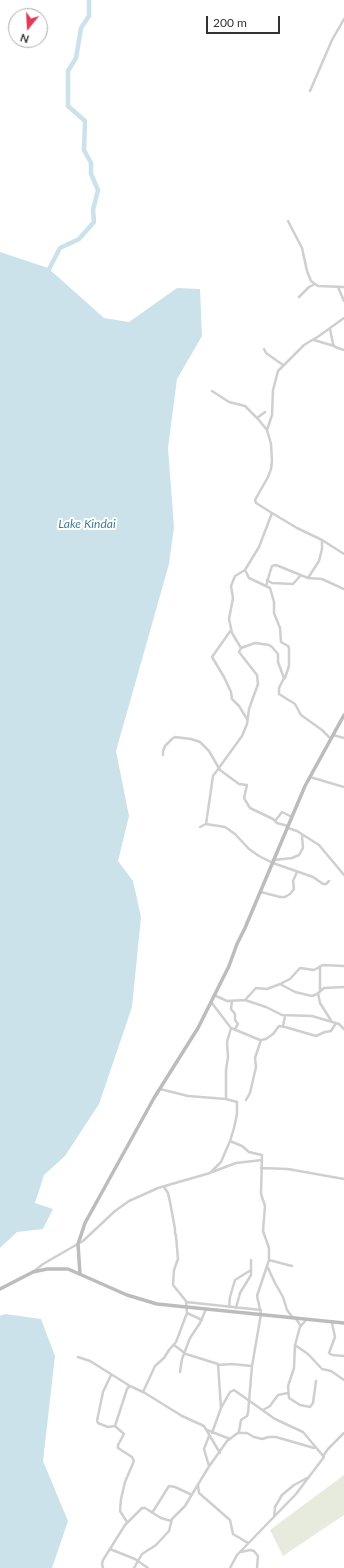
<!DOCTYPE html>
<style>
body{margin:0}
#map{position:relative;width:344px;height:1568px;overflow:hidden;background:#fff;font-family:Lato,sans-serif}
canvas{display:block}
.north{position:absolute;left:8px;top:8px;width:40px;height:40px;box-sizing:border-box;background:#fff;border:1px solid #adadad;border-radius:50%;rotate:198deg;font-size:11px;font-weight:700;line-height:16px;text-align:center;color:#323232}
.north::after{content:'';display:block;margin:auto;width:14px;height:18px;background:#e33957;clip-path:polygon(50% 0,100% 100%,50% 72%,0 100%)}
.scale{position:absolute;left:206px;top:16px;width:74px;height:18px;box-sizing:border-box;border:2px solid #323232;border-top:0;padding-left:5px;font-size:12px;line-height:14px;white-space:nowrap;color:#323232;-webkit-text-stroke:3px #fff;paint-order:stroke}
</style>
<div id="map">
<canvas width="344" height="1568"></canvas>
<div class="north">N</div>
<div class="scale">200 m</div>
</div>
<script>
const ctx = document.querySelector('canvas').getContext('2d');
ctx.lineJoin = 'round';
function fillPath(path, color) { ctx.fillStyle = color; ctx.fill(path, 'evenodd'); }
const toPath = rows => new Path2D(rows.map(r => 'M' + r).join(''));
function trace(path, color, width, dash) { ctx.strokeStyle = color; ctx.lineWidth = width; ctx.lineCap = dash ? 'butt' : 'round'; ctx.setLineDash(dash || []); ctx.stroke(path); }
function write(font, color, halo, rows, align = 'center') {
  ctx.font = font + ' Lato,sans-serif'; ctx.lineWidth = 4; ctx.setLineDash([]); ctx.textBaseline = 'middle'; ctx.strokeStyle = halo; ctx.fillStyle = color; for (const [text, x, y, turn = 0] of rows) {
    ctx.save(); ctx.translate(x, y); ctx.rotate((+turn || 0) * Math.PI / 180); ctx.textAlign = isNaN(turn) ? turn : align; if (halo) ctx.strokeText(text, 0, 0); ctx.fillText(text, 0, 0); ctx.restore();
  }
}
const green = toPath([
 [344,1475,344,1515,283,1556,270,1530]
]);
const water = toPath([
 [0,252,48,268,104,318,129,322,177,288,200,289,202,336,177,379,168,448,174,527,169,564,116,751,129,816,118,861,133,881,141,917,132,1007,99,1104,65,1156,44,1175,35,1203,53,1209,43,1229,17,1232,0,1248],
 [5,1314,41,1319,55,1356,43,1461,68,1521,52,1568,0,1568,0,1316]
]);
const river = toPath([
 [47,273,60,248,79,239,94,222,93,210,98,190,91,174,91,163,84,150,85,121,68,106,68,71,76,58,81,28,89,16,89,0]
]);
const street = toPath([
 [310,91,332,40,344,19],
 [288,221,302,248,307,271,311,281,318,286,344,287],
 [338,287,344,301],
 [299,297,309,287,315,284],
 [344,318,319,336,304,345,278,371,273,390,272,415,267,430,271,444,272,461,271,469,268,477,255,500,256,503,272,513,297,528,322,540,344,554],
 [330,329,333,344,335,347,344,350],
 [314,340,334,346],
 [264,349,266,353,283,365],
 [212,391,229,402,245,406,258,419,267,430],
 [257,418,265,412],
 [272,513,259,547,245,570,235,576,231,586,233,598,229,619,232,633,241,648,255,643,269,645,272,647,278,654,278,662,284,678,279,688,279,694,295,704,301,715,322,730,331,739],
 [245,570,249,578,270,588,274,602,274,613,280,628,281,642,288,646,289,648,289,666,285,678],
 [308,578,319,561,322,549,322,541],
 [267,580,272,583,293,584,301,575],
 [266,586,270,572,272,566,276,565,308,578,322,579,344,589],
 [231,630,212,657,224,677,231,692,232,699,239,706,247,719],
 [333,735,344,738],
 [163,755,163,751,165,746,172,739,175,737,191,739,200,742,209,751,220,770,239,784,247,785,244,798,250,808,273,819,277,823,288,826],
 [310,777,344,787],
 [275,821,282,812,292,817],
 [206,824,213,776,242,736,247,724,249,709,258,684,257,675,239,652,241,648],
 [200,827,206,824,225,827,235,834,249,849,259,856,273,863,313,877,323,884,326,884,329,881],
 [288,828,297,831,319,845,344,875],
 [274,860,292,858,299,855,303,848,302,836],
 [261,892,280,897,285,897,290,894,294,889,293,881,297,872],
 [280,984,290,979,300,968,314,970,323,965,344,966],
 [320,991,320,966],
 [318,993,320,1003,332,1022],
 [214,995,227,1001,245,1000,266,1007,282,1015,312,1016,339,1024,344,1029],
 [245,1000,256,988,267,989,280,984,295,992,312,996,317,994,324,988,344,987],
 [232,1001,231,1009,235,1014,235,1020,238,1024,235,1029],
 [211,1002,231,1028,227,1042,228,1057,226,1070,226,1099],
 [283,1026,285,1016],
 [231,1028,260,1040],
 [246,1100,250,1093,256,1067,255,1058,261,1040,266,1039,273,1034,279,1026,285,1027,316,1036,325,1032,331,1031,336,1023],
 [261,1168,288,1169,344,1179],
 [212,1172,236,1163,262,1160],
 [269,1260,292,1266],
 [268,1268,275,1283,283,1297,287,1310,293,1318],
 [33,1272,43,1264,83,1241,115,1211,129,1201,158,1188,210,1173,221,1162,230,1141,234,1128,237,1114,237,1102,226,1099,188,1096,160,1089],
 [186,1302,261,1310],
 [229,1307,230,1297,235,1280,251,1270],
 [236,1308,240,1293,251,1275,251,1260],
 [187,1313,202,1320],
 [296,1319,301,1326],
 [306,1320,300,1327,295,1345,294,1368,288,1386,289,1398,300,1405,310,1407,313,1403,316,1381],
 [332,1323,335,1337,329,1353,332,1355,344,1356],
 [174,1345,186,1354,218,1364,221,1408],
 [295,1345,308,1354,322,1369,331,1371,344,1380],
 [78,1357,90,1361,130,1386,145,1393,182,1416,204,1426,220,1453],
 [218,1365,232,1364,252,1366],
 [180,1372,182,1359,190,1338,200,1323,206,1309],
 [111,1375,103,1392,97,1421,98,1423,108,1427,115,1426],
 [143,1392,155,1366,164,1358,169,1350,176,1342,187,1313,186,1301,173,1285,174,1270,178,1259,176,1236,175,1233,175,1229,170,1202,168,1193,164,1187],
 [263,1410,270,1406,278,1395,288,1393],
 [207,1430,230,1439],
 [212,1433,221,1408,230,1392,234,1390,275,1419,303,1432,324,1457,296,1494,237,1555,230,1568],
 [238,1433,247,1433,254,1437,262,1439,269,1437,276,1437,314,1448],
 [209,1436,204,1449,209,1466],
 [323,1456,328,1449,344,1433],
 [198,1485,199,1493,230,1520,233,1534,248,1543],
 [152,1513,169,1486,175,1487,192,1495],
 [274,1517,275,1507,282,1495,294,1485,307,1478],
 [127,1522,120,1511,121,1499,125,1482,134,1461,132,1457,118,1448,118,1445,124,1434,115,1426,127,1389,130,1386],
 [110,1549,135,1559,148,1568],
 [241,1552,250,1550,254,1551,258,1556,257,1568],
 [103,1568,102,1564,103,1560,125,1525,142,1508,145,1508,161,1518,171,1521],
 [134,1568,142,1554,156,1545,169,1531,172,1519,185,1506,208,1468,227,1441,239,1432,241,1420,247,1416,248,1413,252,1366,261,1314,257,1296,269,1260,269,1248,263,1231,265,1206,261,1194,262,1155,249,1152,242,1146,230,1141]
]);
const secondary = toPath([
 [80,1274,78,1244,85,1223,154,1098,198,1028,229,966,237,944,245,928,305,786,344,715],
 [0,1289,33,1272,47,1269,68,1269,127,1295,157,1304,344,1323]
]);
const waterNames = [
 ["Lake Kindai",87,524]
];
fillPath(green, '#e6ebde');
fillPath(water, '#cbe2eb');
trace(river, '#cbe2eb', 4.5);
trace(street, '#cfcfcf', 2.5);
trace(secondary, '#bcbcbc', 3.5);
write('italic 12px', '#407c94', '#fff', waterNames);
</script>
